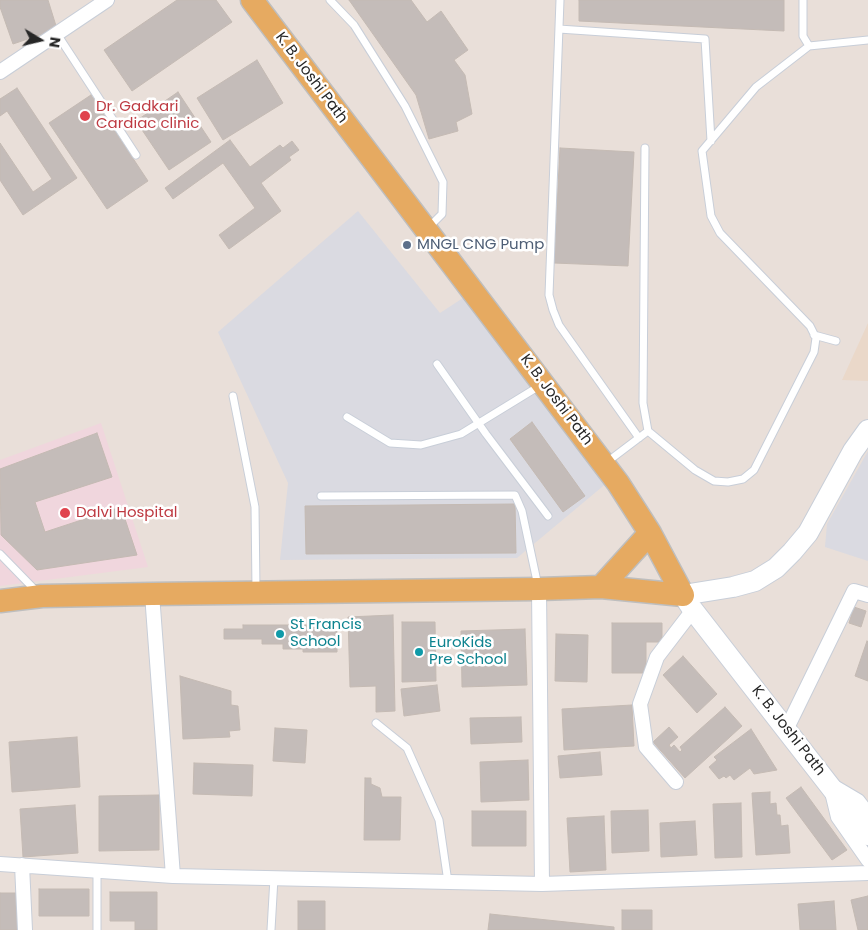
<!DOCTYPE html>
<style>
body{margin:0}
#map{position:relative;width:868px;height:930px;overflow:hidden;background:#e9dfd9;font-family:Poppins,sans-serif}
canvas{display:block}
.north{position:absolute;left:15px;top:15px;width:50px;height:50px;-webkit-text-stroke:4px #fff;paint-order:stroke;rotate:99deg;font-size:14px;font-weight:700;line-height:20px;text-align:center;color:#272727}
.north::after{content:'';display:block;margin:auto;width:18px;height:22px;background:#272727;clip-path:polygon(50% 0,100% 100%,50% 72%,0 100%)}
</style>
<div id="map">
<canvas width="868" height="930"></canvas>
<div class="north">N</div>
</div>
<script>
const ctx = document.querySelector('canvas').getContext('2d');
ctx.lineJoin = 'round';
function fillPath(path, color) { ctx.fillStyle = color; ctx.fill(path, 'evenodd'); }
const toPath = rows => new Path2D(rows.map(r => 'M' + r).join(''));
function trace(path, color, width, dash) { ctx.strokeStyle = color; ctx.lineWidth = width; ctx.lineCap = dash ? 'butt' : 'round'; ctx.setLineDash(dash || []); ctx.stroke(path); }
function write(font, color, halo, rows, align = 'center') {
  ctx.font = font + ' Poppins,sans-serif'; ctx.lineWidth = 5; ctx.setLineDash([]); ctx.textBaseline = 'middle'; ctx.strokeStyle = halo; ctx.fillStyle = color; for (const [text, x, y, turn = 0] of rows) {
    ctx.save(); ctx.translate(x, y); ctx.rotate((+turn || 0) * Math.PI / 180); ctx.textAlign = isNaN(turn) ? turn : align; if (halo) ctx.strokeText(text, 0, 0); ctx.fillText(text, 0, 0); ctx.restore();
  }
}
const industrial = toPath([
 [358,211,440,313,463,298,608,482,517,558,280,560,288,483,218,332],
 [868,451,868,561,825,547,827,524]
]);
const education = toPath([
 [868,323,868,381,842,380]
]);
const medical = toPath([
 [101,423,148,567,0,586,0,460]
]);
const building = toPath([
 [0,0,48,0,57,29,13,44,0,7,0,0],
 [177,0,216,0,232,22,132,91,104,50,177,0],
 [349,0,411,0,427,22,441,11,468,50,454,60,465,75,472,114,456,122,458,131,429,139,416,95,349,0],
 [579,0,784,0,784,31,579,21,579,0],
 [257,60,283,103,223,140,197,98,257,60],
 [17,88,77,178,23,215,0,180,0,143,33,192,52,179,7,111,0,116,0,99,17,88],
 [178,92,211,142,169,170,136,121,178,92],
 [91,95,148,181,107,209,49,123,91,95],
 [230,140,250,167,280,145,283,148,292,141,299,150,289,157,291,160,261,183,281,211,229,249,219,235,255,208,223,163,173,199,165,188,230,140],
 [560,148,634,152,628,266,554,263,560,148],
 [532,422,585,496,563,512,510,439,532,422],
 [97,433,112,477,35,502,45,532,121,507,137,555,37,570,1,535,0,469,97,433],
 [515,504,516,553,306,554,305,506,515,504],
 [854,607,866,611,861,627,849,623,854,607],
 [393,615,395,711,376,712,376,686,350,687,348,617,393,615],
 [402,622,435,622,436,681,402,682,402,622],
 [612,623,662,623,662,642,646,642,646,673,612,673,612,623],
 [243,625,337,625,337,652,303,652,303,649,283,649,283,644,262,644,262,639,224,639,224,629,243,629,243,625],
 [525,629,527,685,462,687,461,631,525,629],
 [556,634,588,635,587,682,555,681,556,634],
 [867,641,868,642,868,681,855,676,867,641],
 [683,656,717,694,697,713,663,675,683,656],
 [180,676,231,691,231,705,238,706,240,730,229,731,230,737,183,739,180,676],
 [437,685,440,711,404,716,401,689,437,685],
 [632,705,634,746,564,750,562,709,632,705],
 [725,707,742,726,685,778,653,742,669,727,678,737,669,745,671,748,674,745,680,752,682,750,680,747,725,707],
 [521,717,522,742,471,744,470,718,521,717],
 [275,728,307,730,305,763,273,761,275,728],
 [751,729,777,770,754,774,750,768,734,780,730,775,726,778,724,776,719,779,709,767,717,760,714,757,751,729],
 [77,737,80,787,12,792,9,742,77,737],
 [600,752,602,775,560,778,558,756,600,752],
 [528,760,529,800,481,802,480,762,528,760],
 [194,763,253,765,252,796,193,794,194,763],
 [365,778,371,778,371,784,380,788,382,797,401,797,400,840,364,840,365,778],
 [801,787,847,850,832,860,786,798,801,787],
 [770,792,770,804,776,803,777,815,780,815,781,826,788,825,790,853,756,855,752,793,770,792],
 [159,795,159,850,99,851,99,796,159,795],
 [741,803,742,857,715,858,713,804,741,803],
 [75,805,78,853,23,857,20,809,75,805],
 [648,810,649,851,612,853,611,811,648,810],
 [472,811,526,811,526,846,472,846,472,811],
 [604,816,606,870,570,872,567,818,604,816],
 [695,821,697,855,661,857,660,823,695,821],
 [39,889,89,889,89,916,39,916,39,889],
 [110,892,157,892,157,930,135,930,135,921,110,921,110,892],
 [0,893,21,893,21,930,0,930,0,893],
 [868,896,868,930,858,930,851,900,868,896],
 [298,901,325,901,325,930,298,930,298,901],
 [834,901,836,930,800,930,798,904,834,901],
 [622,910,652,910,652,930,622,930,622,910],
 [490,914,614,927,614,930,488,930,490,914]
]);
const lane = toPath([
 [330,0,354,25,405,106,443,182,442,214,428,228],
 [560,0,549,295,553,310,559,325,639,438],
 [803,0,803,36,809,46],
 [559,29,705,39,711,141],
 [57,34,136,155],
 [645,148,643,403,648,431,695,470,714,481,728,482,743,479,754,470,814,352,816,338,810,326,720,233,711,216,702,151,756,87,809,46,868,40],
 [814,335,836,341],
 [437,364,486,434,548,516],
 [233,396,255,507,256,589],
 [347,417,390,443,421,445,461,434,541,385],
 [607,462,648,431],
 [321,496,515,495,522,511,538,586],
 [0,554,38,593],
 [376,723,407,748,439,820,448,882],
 [97,870,97,930],
 [271,930,274,878]
]);
const street = toPath([
 [0,72,107,0],
 [539,589,542,884],
 [152,594,173,876],
 [786,730,854,591,868,595],
 [676,782,646,747,640,704,657,657,693,610],
 [836,788,858,801,868,814],
 [832,792,838,817,868,860],
 [0,864,173,876,542,884,868,873],
 [22,865,25,930]
]);
const secondary = toPath([
 [868,430,853,451,808,533,792,552,776,568,755,581,733,587,683,595,693,610,868,835]
]);
const primary = toPath([
 [252,0,618,483,650,533,683,595],
 [601,587,650,533],
 [0,601,42,596,152,594,539,589,601,587,683,595]
]);
const markers = [
 [85,116,6,"#e0444e"],
 [407,245,5,"#5c6f8a"],
 [65,513,6,"#e0444e"],
 [280,634,5,"#0f9aa8"],
 [419,652,5,"#0f9aa8"]
];
const streetNames = [
 ["K. B. Joshi Path",311,78,53],
 ["K. B. Joshi Path",556,400,53],
 ["K. B. Joshi Path",788,731,52]
];
const healthNames = [
 ["Dr. Gadkari",96,107],
 ["Cardiac clinic",96,124],
 ["Dalvi Hospital",76,513]
];
const serviceNames = [
 ["MNGL CNG Pump",417,245]
];
const cultureNames = [
 ["St Francis",290,625],
 ["School",290,642],
 ["EuroKids",429,643],
 ["Pre School",429,660]
];
fillPath(industrial, '#dadae1');
fillPath(education, '#ead8c9');
fillPath(medical, '#f0d6dd');
fillPath(building, '#c4bcb9');
trace(building, '#c4bab3', 1);
trace(lane, '#c8ced8', 9);
trace(street, '#c8ced8', 16);
trace(secondary, '#c8ced8', 22);
trace(primary, '#bebebe', 25);
trace(lane, '#fff', 7);
trace(street, '#fff', 14);
trace(secondary, '#fff', 20);
trace(primary, '#e6aa61', 22);
for (const [x, y, r, color] of markers) { const dot = new Path2D(); dot.arc(x, y, r, 0, 2 * Math.PI); ctx.fillStyle = color; ctx.fill(dot); trace(dot, '#fff', 2); }
write('15px', '#272727', '#fff', streetNames);
write('15px', '#be3a42', '#fff', healthNames, 'left');
write('15px', '#4e5e75', '#fff', serviceNames, 'left');
write('15px', '#0d838f', '#fff', cultureNames, 'left');
</script>
